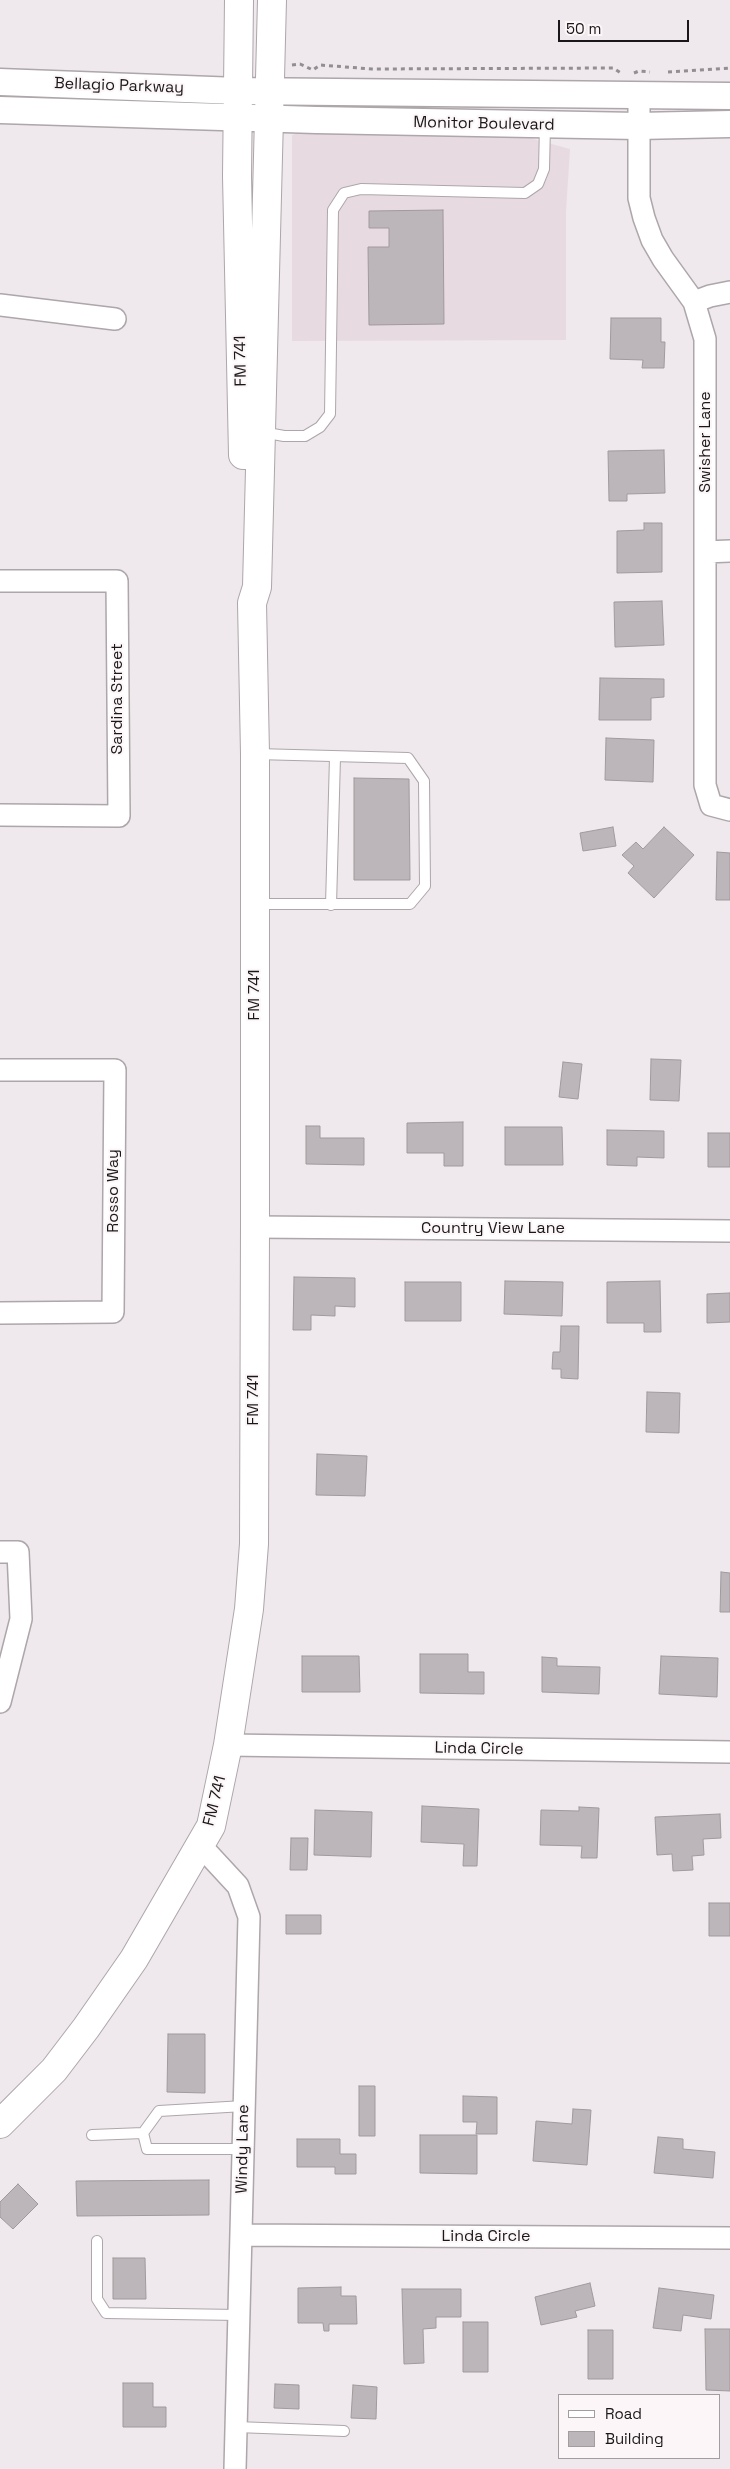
<!DOCTYPE html>
<style>
body{margin:0}
#map{position:relative;width:730px;height:2469px;overflow:hidden;background:#efe8ec;font-family:"Space Grotesk",sans-serif}
canvas{display:block}
.legend{position:absolute;left:558px;top:2394px;width:162px;height:65px;box-sizing:border-box;background:#fdf6f9;border:1px solid #a29d9f;margin:0;padding:6px 9px;list-style:none;font-size:15px;color:#191718}
.legend li{display:flex;align-items:center;gap:10px;height:25px}
.legend b{width:25px;border:1px solid #a29d9f}
.scale{position:absolute;left:558px;top:20px;width:131px;height:22px;box-sizing:border-box;border:2px solid #191718;border-top:0;padding-left:6px;font-size:15px;line-height:18px;white-space:nowrap;color:#191718;-webkit-text-stroke:4px #fdf6f9;paint-order:stroke}
</style>
<div id="map">
<canvas width="730" height="2469"></canvas>
<ul class="legend">
<li><b style="height:6px;background:#fff"></b>Road</li>
<li><b style="height:14px;background:#bcb5b9"></b>Building</li>
</ul>
<div class="scale">50 m</div>
</div>
<script>
const ctx = document.querySelector('canvas').getContext('2d');
ctx.lineJoin = 'round';
function fillPath(path, color) { ctx.fillStyle = color; ctx.fill(path, 'evenodd'); }
const toPath = rows => new Path2D(rows.map(r => 'M' + r).join(''));
function trace(path, color, width, dash) { ctx.strokeStyle = color; ctx.lineWidth = width; ctx.lineCap = dash ? 'butt' : 'round'; ctx.setLineDash(dash || []); ctx.stroke(path); }
function write(font, color, halo, rows, align = 'center') {
  ctx.font = font + ' "Space Grotesk",sans-serif'; ctx.lineWidth = 4; ctx.setLineDash([]); ctx.textBaseline = 'middle'; ctx.strokeStyle = halo; ctx.fillStyle = color; for (const [text, x, y, turn = 0] of rows) {
    ctx.save(); ctx.translate(x, y); ctx.rotate((+turn || 0) * Math.PI / 180); ctx.textAlign = isNaN(turn) ? turn : align; if (halo) ctx.strokeText(text, 0, 0); ctx.fillText(text, 0, 0); ctx.restore();
  }
}
const built = toPath([
 [303,131,526,137,570,149,566,211,566,340,292,341,292,135]
]);
const building = toPath([
 [443,210,444,324,369,325,368,247,389,247,389,228,369,228,369,211,443,210],
 [611,318,661,318,661,342,665,342,664,368,642,368,643,360,610,359,611,318],
 [664,450,665,493,627,494,627,501,609,501,608,451,664,450],
 [644,523,662,523,662,572,617,573,617,531,644,530,644,523],
 [662,601,664,645,615,647,614,602,662,601],
 [600,678,664,679,664,697,651,698,651,720,599,720,600,678],
 [606,738,654,740,653,782,605,780,606,738],
 [354,778,409,779,410,880,354,880,354,778],
 [613,827,616,846,583,851,580,833,613,827],
 [664,827,694,855,654,898,628,873,634,866,622,855,636,842,643,849,664,827],
 [717,852,730,853,730,900,716,900,717,852],
 [651,1059,681,1060,679,1101,650,1100,651,1059],
 [563,1062,582,1064,578,1099,559,1097,563,1062],
 [463,1122,463,1166,444,1166,444,1153,407,1153,407,1123,463,1122],
 [306,1126,320,1126,320,1138,364,1138,364,1165,306,1164,306,1126],
 [505,1127,562,1127,563,1165,505,1165,505,1127],
 [607,1130,664,1131,664,1158,637,1157,637,1166,607,1165,607,1130],
 [708,1133,730,1133,730,1167,708,1167,708,1133],
 [294,1277,355,1278,355,1307,335,1306,335,1316,311,1315,311,1330,293,1330,294,1277],
 [505,1281,563,1282,562,1316,504,1314,505,1281],
 [660,1281,661,1332,644,1332,644,1323,607,1323,607,1282,660,1281],
 [405,1282,461,1282,461,1321,405,1321,405,1282],
 [730,1293,730,1322,707,1323,707,1294,730,1293],
 [561,1326,579,1326,578,1379,561,1378,561,1369,552,1369,553,1352,560,1352,561,1326],
 [647,1392,680,1393,679,1433,646,1432,647,1392],
 [317,1454,367,1456,365,1496,316,1495,317,1454],
 [721,1572,730,1573,730,1612,720,1612,721,1572],
 [420,1654,468,1654,468,1672,484,1672,484,1694,420,1693,420,1654],
 [302,1656,359,1656,360,1692,302,1692,302,1656],
 [661,1656,718,1658,717,1697,659,1694,661,1656],
 [542,1657,557,1658,557,1666,600,1667,599,1694,542,1692,542,1657],
 [422,1806,479,1809,477,1866,463,1866,464,1844,421,1842,422,1806],
 [579,1807,599,1808,597,1858,581,1858,582,1846,540,1845,541,1810,579,1811,579,1807],
 [315,1810,372,1812,371,1857,314,1855,315,1810],
 [720,1814,721,1838,703,1839,704,1855,692,1856,693,1870,673,1871,672,1854,657,1855,655,1817,720,1814],
 [291,1838,308,1838,307,1870,290,1870,291,1838],
 [709,1903,730,1903,730,1936,709,1936,709,1903],
 [286,1915,321,1915,321,1934,286,1934,286,1915],
 [168,2034,205,2034,205,2093,167,2092,168,2034],
 [359,2086,375,2086,375,2136,359,2136,359,2086],
 [463,2096,497,2097,497,2134,476,2134,477,2122,463,2122,463,2096],
 [573,2109,591,2110,587,2165,533,2161,536,2121,572,2124,573,2109],
 [420,2135,477,2135,477,2174,420,2173,420,2135],
 [658,2137,683,2139,683,2149,715,2152,713,2178,654,2173,658,2137],
 [297,2139,340,2139,340,2154,356,2154,356,2174,335,2174,335,2167,297,2167,297,2139],
 [209,2180,209,2215,77,2216,76,2181,209,2180],
 [18,2184,38,2204,13,2229,0,2217,0,2202,18,2184],
 [113,2258,145,2258,146,2299,113,2299,113,2258],
 [590,2283,595,2306,575,2311,577,2317,541,2325,535,2297,590,2283],
 [341,2287,341,2296,356,2296,357,2324,329,2324,329,2331,324,2331,323,2323,298,2323,298,2288,341,2287],
 [659,2288,714,2295,711,2319,683,2315,681,2331,653,2328,659,2288],
 [402,2289,461,2289,461,2317,436,2317,436,2328,423,2329,424,2363,404,2364,402,2289],
 [463,2322,488,2322,488,2372,463,2372,463,2322],
 [705,2329,730,2329,730,2391,706,2390,705,2329],
 [588,2330,613,2330,613,2379,588,2379,588,2330],
 [123,2383,153,2383,153,2407,166,2407,166,2427,123,2427,123,2383],
 [275,2384,299,2385,299,2409,274,2408,275,2384],
 [353,2385,377,2387,376,2419,351,2418,353,2385]
]);
const path = toPath([
 [292,65,300,64,313,70,320,65,372,69,613,68,621,73],
 [668,72,730,68],
 [634,73,639,71,650,72]
]);
const service = toPath([
 [262,432,284,436,305,436,320,427,330,414,333,210,344,193,361,189,525,193,538,184,544,169,545,125],
 [255,904,410,904,425,886,424,781,408,758,256,754],
 [331,905,335,757],
 [92,2135,143,2133],
 [243,2149,147,2149,143,2133,159,2111,244,2106],
 [97,2241,97,2299,106,2313,239,2315],
 [236,2427,344,2431]
]);
const minor = toPath([
 [639,95,639,198,644,218,652,240,663,259,694,302,705,339,705,785,711,805,730,810],
 [694,302,710,296,730,292],
 [0,305,115,319],
 [705,552,730,551],
 [0,581,117,581,119,816,0,815],
 [0,1070,115,1070,113,1312,0,1313],
 [255,1227,730,1231],
 [0,1552,18,1552,21,1619,0,1702],
 [228,1745,730,1752],
 [201,1846,238,1886,249,1917,235,2469],
 [241,2235,730,2238]
]);
const tertiary = toPath([
 [0,82,238,91,730,96],
 [0,110,316,120,638,126,730,124]
]);
const secondary = toPath([
 [239,0,237,176,243,455],
 [0,2124,54,2070,86,2028,134,1959,211,1826,228,1745,249,1609,254,1544,255,1227,255,754,252,603,257,587,272,0]
]);
const streetNames = [
 ["Bellagio Parkway",119,86,2],
 ["Monitor Boulevard",484,124,1],
 ["FM 741",241,361,-91],
 ["Swisher Lane",706,442,-90],
 ["Sardina Street",118,699,-90],
 ["FM 741",255,995,-90],
 ["Rosso Way",114,1191,-90],
 ["Country View Lane",493,1229],
 ["FM 741",254,1400,-90],
 ["Linda Circle",479,1749,1],
 ["FM 741",215,1801,-76],
 ["Windy Lane",243,2149,-89],
 ["Linda Circle",486,2237]
];
fillPath(built, '#e8dae1');
fillPath(building, '#bcb5b9');
trace(building, '#a19a9d', 1);
trace(service, '#ada6aa', 12);
trace(minor, '#ada6aa', 24);
trace(tertiary, '#ada6aa', 29);
trace(secondary, '#ada6aa', 30);
trace(path, '#938e91', 3, [4, 4]);
trace(service, '#fff', 10);
trace(minor, '#fff', 21);
trace(tertiary, '#fff', 26);
trace(secondary, '#fff', 28);
write('16px', '#191718', '#fdf6f9', streetNames);
</script>
